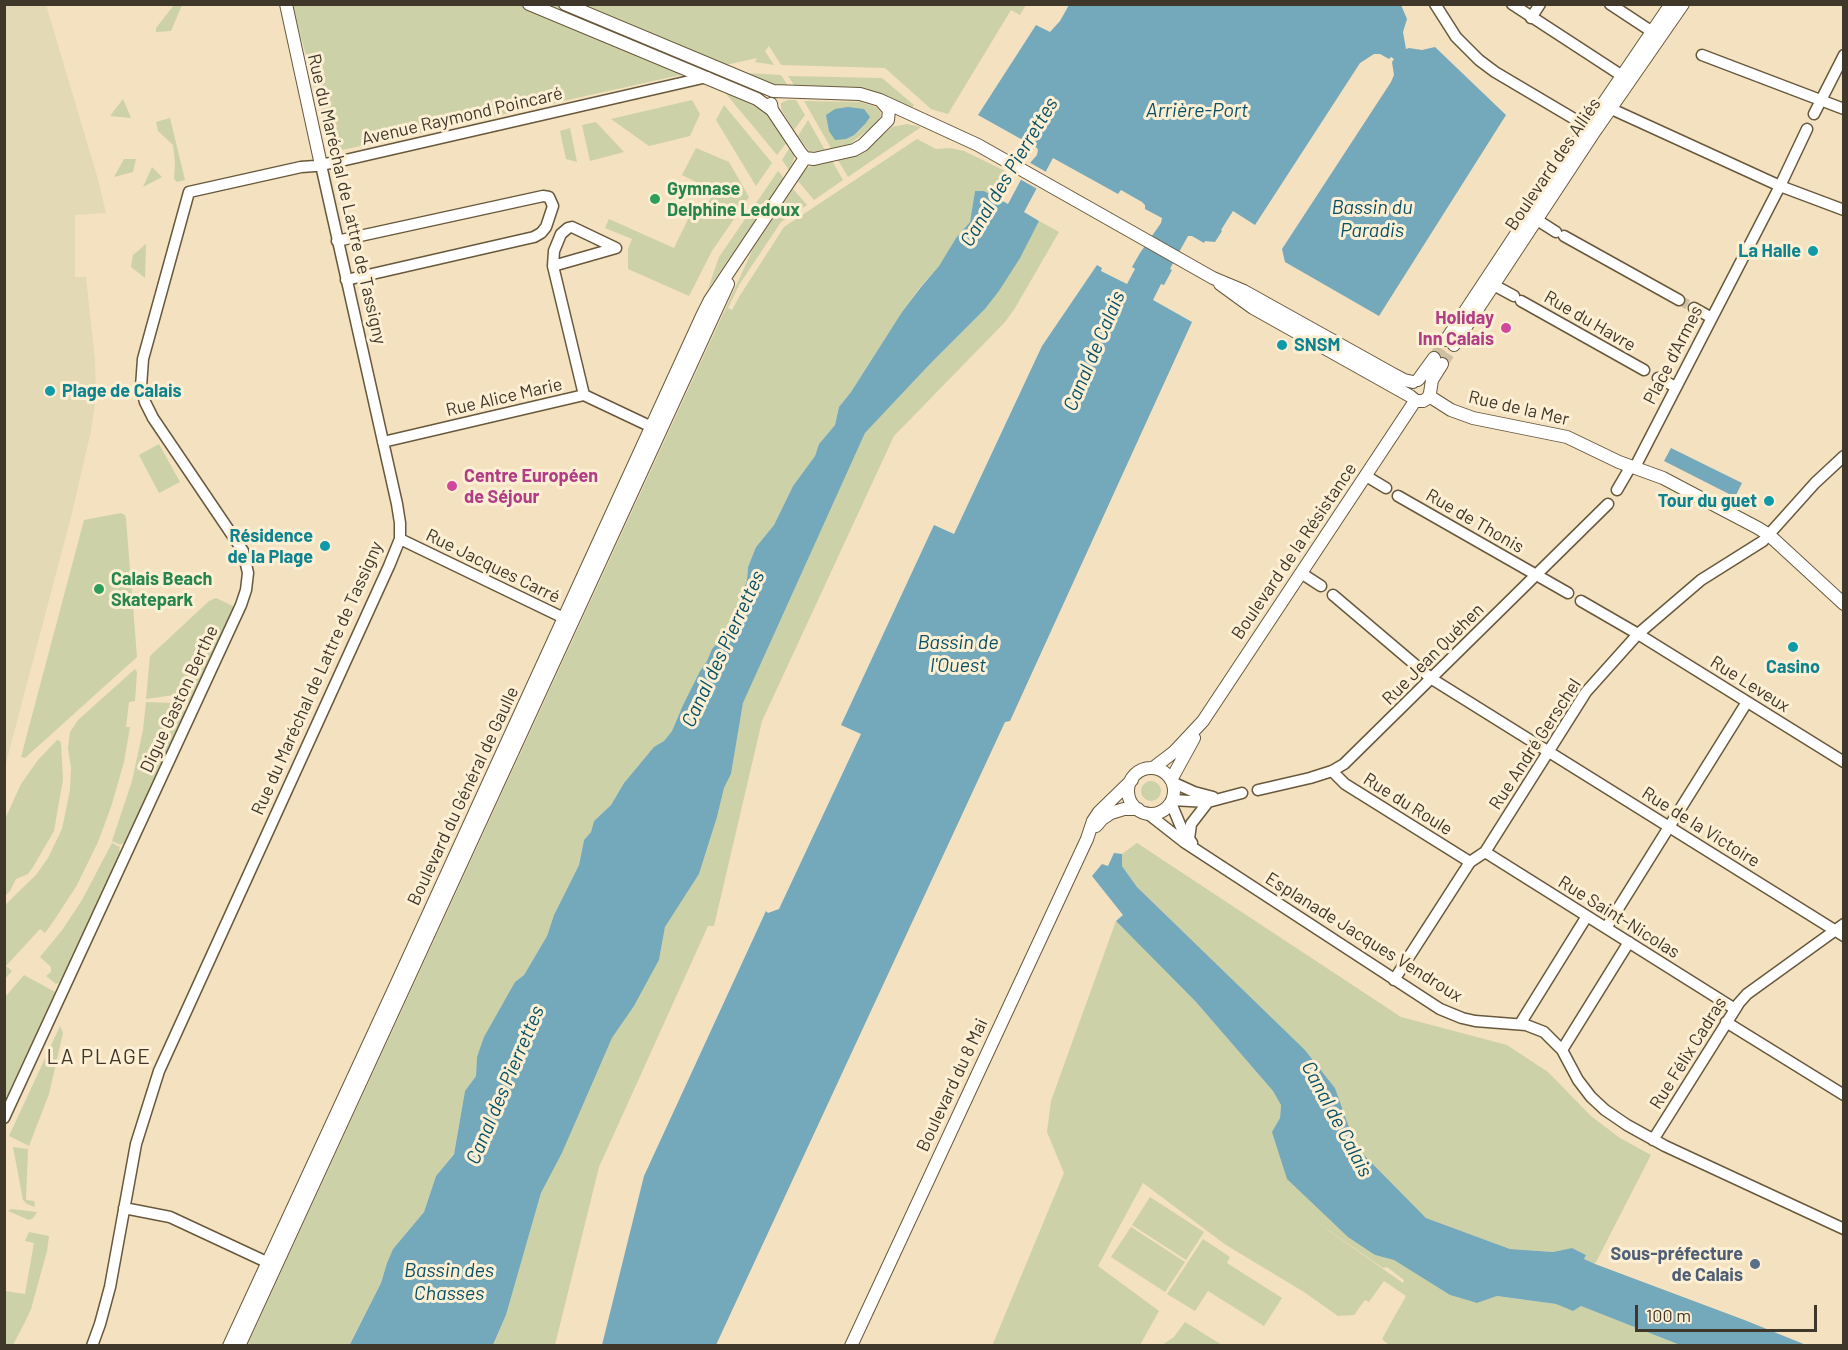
<!DOCTYPE html>
<meta charset="utf-8">
<style>
body{margin:0}
#map{position:relative;width:1848px;height:1350px;overflow:hidden;background:#f3e1c0;font-family:Barlow,sans-serif}
canvas{display:block}
.frame{position:absolute;inset:0;border:6px solid #3e372a;pointer-events:none}
.scale{position:absolute;left:1635px;top:1305px;width:182px;height:27px;box-sizing:border-box;border:3px solid #3e372a;border-top:0;padding-left:8px;font-size:18px;line-height:21px;white-space:nowrap;color:#3e372a;-webkit-text-stroke:4px #fdefd4;paint-order:stroke}
</style>
<div id="map">
<canvas width="1848" height="1350"></canvas>
<div class="frame"></div>
<div class="scale">100 m</div>
</div>
<script>
const ctx = document.querySelector('canvas').getContext('2d');
ctx.lineJoin = 'round';
function fillPath(path, color) { ctx.fillStyle = color; ctx.fill(path, 'evenodd'); }
const toPath = rows => new Path2D(rows.map(r => 'M' + r).join(''));
function trace(path, color, width, dash) { ctx.strokeStyle = color; ctx.lineWidth = width; ctx.lineCap = dash ? 'butt' : 'round'; ctx.setLineDash(dash || []); ctx.stroke(path); }
function write(font, color, halo, rows, align = 'center') {
  ctx.font = font + ' Barlow,sans-serif'; ctx.lineWidth = 6; ctx.setLineDash([]); ctx.textBaseline = 'middle'; ctx.strokeStyle = halo; ctx.fillStyle = color; for (const [text, x, y, turn = 0] of rows) {
    ctx.save(); ctx.translate(x, y); ctx.rotate((+turn || 0) * Math.PI / 180); ctx.textAlign = isNaN(turn) ? turn : align; if (halo) ctx.strokeText(text, 0, 0); ctx.fillText(text, 0, 0); ctx.restore();
  }
}
const green = toPath([
 [174,5,182,5,171,31,156,32,156,28],
 [292,5,1026,5,1020,15,1011,10,948,114,931,109,885,68,781,65,769,46,765,51,774,65,755,62,757,58,333,152],
 [746,73,781,75,788,86,777,86],
 [788,76,882,78,914,105,912,108,865,88,795,86],
 [729,91,763,108,787,142,777,155,727,95],
 [123,99,131,118,110,116],
 [692,100,700,114,690,136,649,146,611,119],
 [788,100,796,100,805,115,794,130,781,109,781,103],
 [804,101,860,102,876,107,880,111,881,115,876,124,855,140,849,144,831,148],
 [724,105,772,163,756,186,716,120],
 [170,118,185,180,177,182,174,179,175,162,173,145,158,131,156,122],
 [808,120,825,150,810,152,798,136],
 [596,122,624,152,590,161,582,125],
 [907,124,921,127,848,177,838,160,859,155,892,127],
 [570,128,577,162,566,159,560,131],
 [917,139,936,149,950,148,964,151,1007,172,992,195,984,191,975,191,970,222,956,238,939,266,920,287,902,312,851,392,839,407,835,425,819,444,815,456,793,486,774,525,756,547,748,567,747,580,741,599,735,608,733,626,712,649,707,661,700,671,683,705,672,731,664,741,654,748,624,783,611,805,594,821,591,832,584,840,579,865,554,915,547,936,524,975,515,982,477,1057,476,1076,465,1091,454,1153,436,1176,424,1212,393,1249,387,1263,381,1283,349,1345,247,1346,753,249,793,189,807,205,781,222,739,285,728,308,732,310,739,297,784,227],
 [790,147,794,153,794,159,789,170,782,160],
 [696,148,729,162,749,197,712,251,689,296,628,269,628,249,632,239,605,228,609,219,674,248,694,207,704,212,714,191,682,175],
 [124,159,136,159,133,172,114,177],
 [832,161,843,180,814,200,798,181,807,168,813,165],
 [152,167,162,177,143,187],
 [778,171,784,178,708,289,719,257],
 [1039,221,1059,232,1015,308,1005,322,894,436,762,721,714,926,708,926,599,1167,555,1345,493,1346,506,1315,541,1193,562,1153,612,1038,634,1006,659,960,665,927,699,874,717,817,724,788,731,774,743,703,865,433,929,365,985,309,999,291],
 [146,244,146,245,145,278,131,267,133,255],
 [159,444,180,482,159,493,139,455],
 [121,513,125,515,126,519,137,657,25,758,21,757,84,520],
 [216,598,235,607,191,703,174,695,146,699,150,656,209,601],
 [135,669,137,672,135,701,129,702,126,727,130,727,124,762,111,807,98,842,77,885,55,919,45,933,40,929,6,966,12,971,5,979,5,905,36,875,48,858,62,829,70,790,71,768,68,748,70,732,78,720],
 [146,702,174,703,184,706,183,710,187,712,125,845,122,843,121,845,112,841,132,781,143,730],
 [57,740,60,741,61,744,63,779,54,831,33,867,28,874,16,879,10,891,5,896,5,819,21,784,38,760],
 '1141 791a10 10 0 1 1 20 0a10 10 0 1 1-20 0Z',
 [112,843,120,847,119,850,122,852,61,984,58,983,56,984,46,976,51,972,51,967,40,957,63,929,82,900],
 [1137,843,1401,1017,1507,1045,1548,1072,1591,1116,1620,1138,1651,1155,1595,1264,1584,1259,1586,1255,1572,1248,1553,1252,1510,1249,1426,1218,1356,1147,1335,1088,1305,1050,1137,887,1122,866,1122,854],
 [1116,921,1196,1002,1273,1091,1281,1105,1280,1118,1273,1133,1375,1255,1394,1260,1450,1295,1477,1303,1497,1296,1556,1304,1573,1311,1581,1306,1680,1345,1389,1345,1382,1339,1406,1296,1384,1281,1369,1302,1365,1300,1354,1315,1338,1316,1304,1292,1226,1245,1143,1183,1098,1266,1159,1311,1140,1345,992,1346,1064,1173,1047,1132,1051,1101],
 [1305,1214,1383,1268,1387,1267,1404,1280,1403,1283],
 [24,975,57,993,5,1107,5,997],
 [60,1026,63,1033,49,1094,29,1146,9,1136],
 [13,1147,28,1149,26,1200,34,1201,35,1207,27,1204,23,1200],
 [1150,1197,1204,1232,1186,1260,1132,1225],
 [11,1209,37,1212,33,1218,29,1220,8,1211],
 [1131,1227,1185,1262,1165,1292,1111,1257],
 [29,1232,49,1236,47,1251,31,1309,25,1322,13,1345,5,1345,5,1291,25,1294,34,1243,25,1241],
 [1203,1239,1230,1257,1227,1263,1282,1298,1264,1326,1208,1291,1195,1311,1167,1294],
 [1185,1322,1222,1345,1162,1345,1174,1337]
]);
const sand = toPath([
 [5,4,46,5,98,179,106,213,75,215,75,277,86,277,95,361,96,396,91,431,72,513,5,767]
]);
const water = toPath([
 [1069,5,1401,5,1407,19,1403,32,1406,49,1409,48,1422,50,1435,47,1506,115,1379,316,1285,262,1282,249,1391,82,1394,75,1392,62,1394,59,1391,57,1389,59,1380,54,1374,54,1360,63,1255,225,1233,211,1221,230,1222,231,1215,242,1205,241,1204,243,1192,236,1188,236,1172,265,1170,269,1172,270,1164,285,1161,284,1153,300,1192,322,1010,721,1005,722,716,1345,602,1345,644,1176,766,911,768,913,779,909,861,734,841,725,934,525,954,534,1042,346,1097,265,1102,268,1101,271,1127,284,1135,269,1132,267,1140,253,1161,223,1162,218,1145,209,1145,205,1142,202,1121,190,1118,194,1053,158,1024,212,1039,221,1020,258,999,291,985,309,929,365,865,433,743,703,731,774,724,788,717,817,699,874,665,927,659,960,634,1006,612,1038,562,1153,541,1193,506,1315,493,1345,349,1346,381,1283,387,1263,393,1249,424,1212,436,1176,454,1154,465,1091,476,1076,477,1057,484,1037,515,982,524,975,547,936,554,915,579,865,584,840,591,832,594,821,611,805,624,783,654,747,664,741,672,731,683,705,700,671,707,661,712,649,733,626,735,608,741,598,747,580,748,567,756,547,774,525,793,486,815,456,819,444,835,425,839,407,851,392,902,312,921,287,939,266,956,238,970,222,975,191,984,191,1008,204,1030,163,1037,155,1038,150,1037,148,978,115,1036,25,1050,32,1060,21],
 [848,107,864,109,870,117,865,124,854,135,846,139,835,140,829,131,826,115,835,109],
 [1671,448,1742,483,1735,497,1664,461],
 [1114,853,1122,854,1122,866,1137,887,1305,1050,1335,1088,1356,1147,1426,1218,1510,1249,1553,1252,1572,1248,1586,1255,1584,1259,1595,1264,1747,1321,1806,1345,1680,1345,1581,1306,1573,1311,1556,1304,1497,1296,1477,1303,1450,1295,1394,1260,1375,1255,1348,1237,1287,1179,1272,1132,1280,1118,1281,1105,1273,1091,1196,1002,1116,921,1123,915,1092,876,1102,864,1108,866]
]);
const pier = toPath([
 [1027,161,1048,173,1039,190,1018,178]
]);
const minorTunnel = toPath([
 [1679,300,1694,308]
]);
const tertiaryTunnel = toPath([
 [1434,358,1446,340],
 [1442,364,1454,345]
]);
const minor = toPath([
 [1435,4,1456,37,1479,60,1495,72,1593,130],
 [1512,4,1627,79],
 [1610,4,1657,35],
 [1531,18,1540,4],
 [1702,55,1844,109],
 [1605,106,1780,186,1844,210],
 [1814,114,1844,55],
 [1531,216,1556,232],
 [1564,236,1679,300],
 [337,241,543,196,549,197,553,206,546,227,541,233,534,237,346,280],
 [553,266,616,248,572,227,568,228,561,234,554,251,553,266,584,395],
 [1488,282,1514,296],
 [1521,301,1644,370],
 [1694,308,1712,318],
 [1658,378,1676,387],
 [383,442,584,395,658,430],
 [1635,467,1780,186,1807,129],
 [1366,476,1386,488],
 [1617,490,1631,466],
 [1398,496,1568,593],
 [400,539,570,621],
 [1301,573,1321,586],
 [1333,595,1432,679,1844,936],
 [1581,601,1638,634,1844,762],
 [1332,771,1345,784,1470,862],
 [1172,782,1194,792,1213,797],
 [1258,790,1310,778,1332,771,1344,764,1608,504],
 [1172,800,1208,802,1242,793],
 [1171,803,1181,827,1192,843],
 [1147,813,1184,842,1440,1009,1462,1018,1475,1021,1526,1025,1544,1032,1562,1050,1578,1080,1591,1097,1605,1110,1627,1125,1665,1146,1844,1229],
 [1189,839,1191,824,1208,802],
 [1485,852,1735,1009],
 [1606,928,1747,702],
 [1394,980,1470,862,1485,852,1586,692,1638,634,1701,580,1763,541,1815,483,1844,456],
 [1726,1022,1844,1095],
 [1520,1024,1587,916],
 [1562,1050,1629,942],
 [4,1118,241,605,246,590,248,573,243,551,153,418,145,402,141,387,143,359,189,192,301,167,315,166,341,161,707,77],
 [1653,1140,1739,1003,1747,994,1844,924],
 [124,1208,170,1217,273,1265],
 [92,1346,100,1324,110,1287,136,1144,159,1071,389,566,400,539,400,523,397,504,321,165]
]);
const tertiary = toPath([
 [286,4,321,165],
 [529,4,757,99,772,110],
 [565,4,773,91,860,94,880,100,978,145,1213,278,1244,291,1391,373,1404,380,1413,382],
 [771,104,772,110,800,152,805,158,814,159,854,150,863,145,888,120,889,110,881,101],
 [1220,284,1253,308,1410,396,1416,401,1423,401,1428,398,1430,393,1432,380,1442,364],
 [1446,340,1577,142,1671,4],
 [1454,345,1595,131,1683,4],
 [1418,380,1434,358],
 [1429,396,1451,410,1473,418,1567,437,1619,462,1663,478,1758,528,1769,535,1844,604],
 [1153,768,1174,752,1203,721,1415,401],
 '1128 791a23 23 0 1 1 46 0a23 23 0 1 1-46 0Z',
 [1171,780,1194,738],
 [1096,826,1102,819,1111,813,1124,809,1138,809],
 [229,1346,395,987,702,316,710,300,805,158],
 [239,1346,728,284],
 [851,1346,1087,839,1093,821,1099,812,1132,780]
]);
const markers = [
 [655,199,6,"#2e9e5b"],
 [1813,251,6,"#0f9aa8"],
 [1506,328,6,"#d1479c"],
 [1282,345,6,"#0f9aa8"],
 [50,391,6,"#0f9aa8"],
 [452,486,6,"#d1479c"],
 [1769,501,6,"#0f9aa8"],
 [325,546,6,"#0f9aa8"],
 [99,589,6,"#2e9e5b"],
 [1793,647,6,"#0f9aa8"],
 [1755,1264,6,"#5c6f8a"]
];
const streetNames = [
 ["Avenue Raymond Poincaré",462,116,-13],
 ["Boulevard des Alliés",1553,164,-56],
 ["Rue du Maréchal de Lattre de Tassigny",347,199,77],
 ["Rue du Havre",1590,321,30],
 ["Place d'Armes",1673,355,-63],
 ["Rue Alice Marie",504,397,-13],
 ["Rue de la Mer",1519,408,13],
 ["Rue de Thonis",1475,521,30],
 ["Boulevard de la Résistance",1294,551,-56],
 ["Rue Jacques Carré",493,566,26],
 ["Rue Jean Quéhen",1433,654,-45],
 ["Rue du Maréchal de Lattre de Tassigny",317,678,-66],
 ["Rue Leveux",1750,684,32],
 ["Digue Gaston Berthe",179,699,-65],
 ["Rue André Gerschel",1535,744,-57],
 ["Boulevard du Général de Gaulle",463,796,-65],
 ["Rue du Roule",1408,804,32],
 ["Rue de la Victoire",1701,827,32],
 ["Rue Saint-Nicolas",1619,917,32],
 ["Esplanade Jacques Vendroux",1364,937,32],
 ["Rue Félix Cadras",1688,1053,-58],
 ["Boulevard du 8 Mai",952,1085,-65]
];
const leisureNames = [
 ["Gymnase",667,189],
 ["Delphine Ledoux",667,210],
 ["Calais Beach",111,579],
 ["Skatepark",111,600]
];
const cultureNames = [
 ["La Halle",1801,251],
 ["SNSM",1294,345,"left"],
 ["Plage de Calais",62,391,"left"],
 ["Tour du guet",1757,501],
 ["Résidence",313,536],
 ["de la Plage",313,557],
 ["Casino",1793,667,"center"]
];
const hotelNames = [
 ["Holiday",1494,318],
 ["Inn Calais",1494,339],
 ["Centre Européen",464,476,"left"],
 ["de Séjour",464,497,"left"]
];
const serviceNames = [
 ["Sous-préfecture",1743,1254],
 ["de Calais",1743,1275]
];
const waterNames = [
 ["Arrière-Port",1197,110],
 ["Canal des Pierrettes",1009,172,-59],
 ["Bassin du",1372,207],
 ["Paradis",1372,230],
 ["Canal de Calais",1094,351,-67],
 ["Bassin de",958,642],
 ["l'Ouest",958,665],
 ["Canal des Pierrettes",723,649,-65],
 ["Canal des Pierrettes",505,1085,-67],
 ["Canal de Calais",1337,1119,62],
 ["Bassin des",449,1270],
 ["Chasses",449,1293]
];
const quarterNames = [
 ["LA PLAGE",99,1057]
];
fillPath(green, '#cdd1a7');
fillPath(sand, '#e3dab5');
fillPath(water, '#74a8bb');
fillPath(pier, '#f3e1c0');
trace(minorTunnel, '#cfbfa2', 10, [10, 5]);
trace(tertiaryTunnel, '#cfbfa2', 12, [12, 6]);
trace(minor, '#68593c', 13);
trace(tertiary, '#68593c', 14);
trace(minor, '#fff', 10);
trace(tertiary, '#fff', 12);
for (const [x, y, r, color] of markers) { const dot = new Path2D(); dot.arc(x, y, r, 0, 2 * Math.PI); ctx.fillStyle = color; ctx.fill(dot); trace(dot, '#fdefd4', 2); }
write('18px', '#3e372a', '#fdefd4', streetNames);
write('bold 18px', '#27864d', '#fdefd4', leisureNames, 'left');
write('bold 18px', '#0d838f', '#fdefd4', cultureNames, 'right');
write('bold 18px', '#b23c85', '#fdefd4', hotelNames, 'right');
write('bold 18px', '#4e5e75', '#fdefd4', serviceNames, 'right');
write('italic 20px', '#085166', '#fdefd4', waterNames);
ctx.letterSpacing = '1.5px';
write('21px', '#3e372a', '#fdefd4', quarterNames);
ctx.letterSpacing = '0px';
</script>
